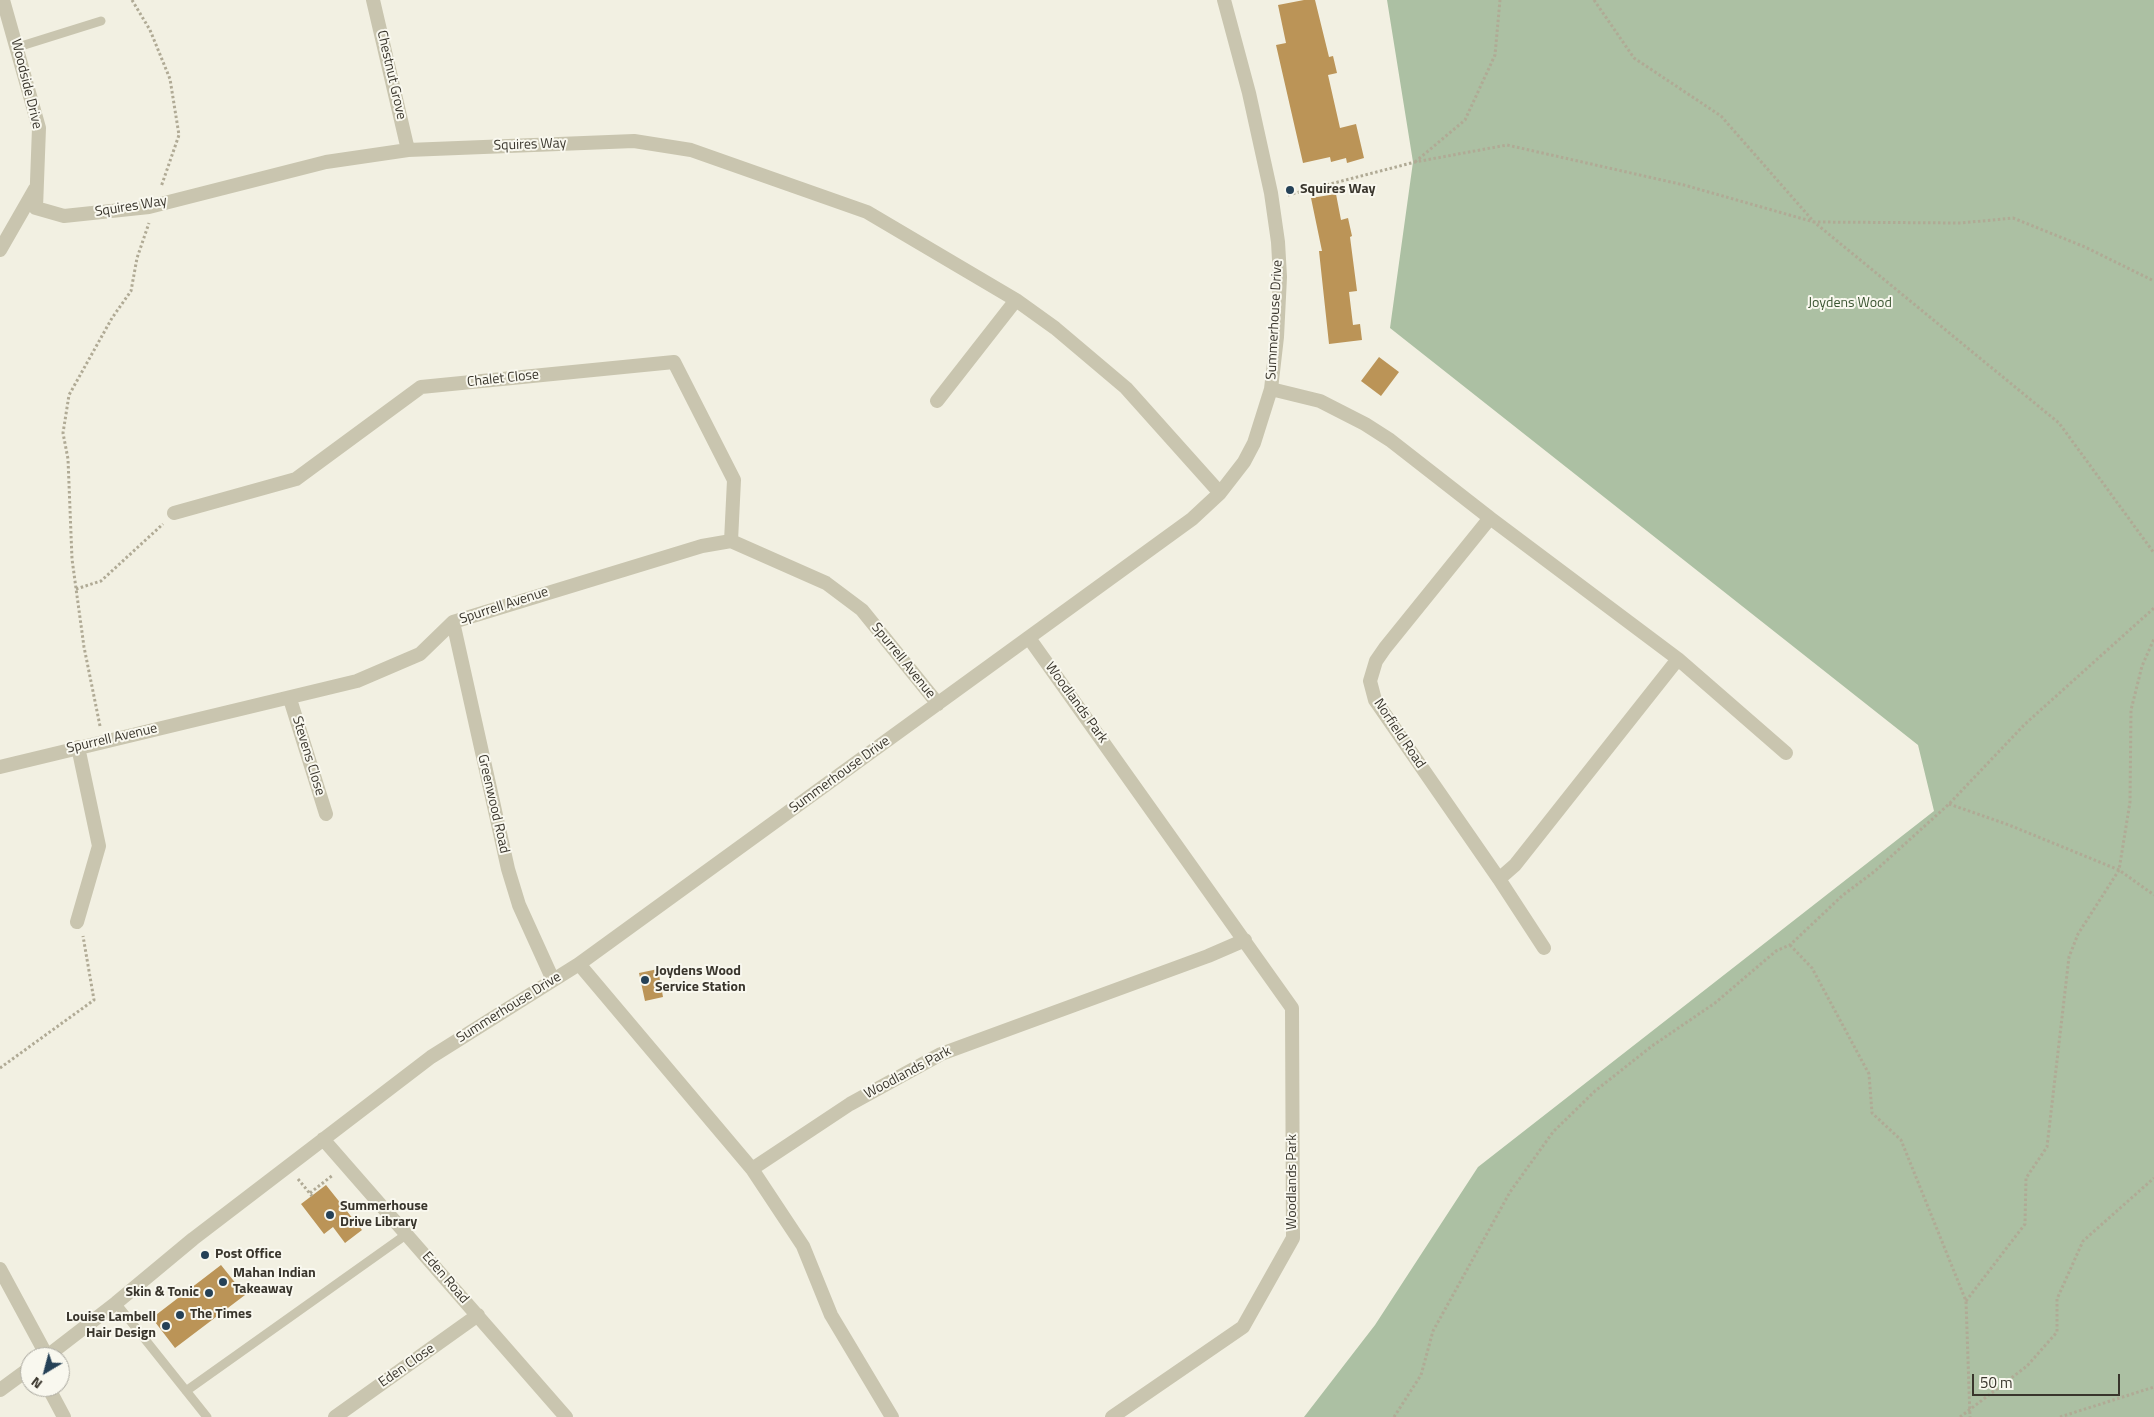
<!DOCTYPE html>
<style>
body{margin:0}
#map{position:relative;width:2154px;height:1417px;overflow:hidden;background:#f2f0e2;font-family:"Titillium Web",sans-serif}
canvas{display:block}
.north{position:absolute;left:20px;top:1347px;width:50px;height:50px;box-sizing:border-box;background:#f9f8ef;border:1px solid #acaaa1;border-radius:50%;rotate:217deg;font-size:14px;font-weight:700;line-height:20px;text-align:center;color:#39352c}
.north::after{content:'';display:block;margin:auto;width:18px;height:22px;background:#254157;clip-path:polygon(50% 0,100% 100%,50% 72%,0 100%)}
.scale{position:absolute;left:1972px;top:1374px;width:148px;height:22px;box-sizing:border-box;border:2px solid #39352c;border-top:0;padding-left:6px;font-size:15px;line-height:18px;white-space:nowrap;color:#39352c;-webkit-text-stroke:4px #f9f8ef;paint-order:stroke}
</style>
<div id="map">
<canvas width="2154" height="1417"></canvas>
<div class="north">N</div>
<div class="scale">50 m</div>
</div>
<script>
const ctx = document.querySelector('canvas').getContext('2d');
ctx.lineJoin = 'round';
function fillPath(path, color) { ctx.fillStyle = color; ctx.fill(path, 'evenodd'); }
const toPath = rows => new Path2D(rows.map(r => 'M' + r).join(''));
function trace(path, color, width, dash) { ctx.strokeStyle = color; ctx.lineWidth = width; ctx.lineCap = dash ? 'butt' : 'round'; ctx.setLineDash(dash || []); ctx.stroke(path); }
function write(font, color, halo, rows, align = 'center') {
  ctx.font = font + ' "Titillium Web",sans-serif'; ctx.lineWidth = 4; ctx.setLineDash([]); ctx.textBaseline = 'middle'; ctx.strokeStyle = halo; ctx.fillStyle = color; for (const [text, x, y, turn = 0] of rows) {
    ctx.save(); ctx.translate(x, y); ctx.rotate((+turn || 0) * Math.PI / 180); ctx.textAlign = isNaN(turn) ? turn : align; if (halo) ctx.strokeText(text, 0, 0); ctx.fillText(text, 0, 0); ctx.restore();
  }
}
const green = toPath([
 [1387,0,2154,0,2154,1417,1304,1417,1375,1325,1478,1167,1934,811,1918,745,1390,328,1413,162]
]);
const building = toPath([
 [1304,0,1315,0,1329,57,1333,56,1337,73,1328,75,1340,128,1356,124,1364,158,1347,163,1346,158,1331,162,1330,157,1303,163,1276,45,1286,43,1278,5],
 [1336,194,1341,220,1348,218,1352,236,1350,237,1357,291,1349,292,1353,325,1360,324,1362,340,1329,344,1319,251,1322,251,1311,198],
 [1379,357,1399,372,1381,396,1361,381],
 [658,969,663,997,645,1001,639,973],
 [326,1185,362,1230,345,1243,333,1227,324,1234,301,1204],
 [221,1265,245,1295,175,1348,152,1318]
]);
const path = toPath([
 [132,0,150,30,170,79,179,135,161,187],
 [1594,0,1634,58,1721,116,1814,222,1961,223,2013,218,2085,247,2154,281],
 [1415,162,1465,120,1495,55,1500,0],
 [1288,195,1415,162,1507,145,1684,185,1814,222,2059,423,2154,553],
 [76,589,101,581,163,524],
 [100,726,84,647,72,559,68,459,63,433,69,395,112,318,131,291,137,258,149,223],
 [1949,804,2009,825,2119,870,2154,895],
 [1790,945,1812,968,1869,1074,1872,1113,1901,1140,1966,1301,1970,1417],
 [0,1068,94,1000,83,936],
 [298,1179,312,1196],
 [310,1193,333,1175],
 [1966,1301,2025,1224,2026,1178,2047,1147,2069,957,2078,934,2119,870,2130,802,2131,710,2142,666,2154,639],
 [1394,1417,1421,1375,1433,1331,1510,1192,1553,1132,1595,1091,1652,1046,1715,1003,1776,951,1790,945,1843,895,1875,871,1949,804,2025,724,2154,608],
 [1960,1417,2027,1366,2057,1332,2057,1299,2083,1241,2154,1178],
 [2060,1417,2154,1387]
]);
const service = toPath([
 [18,47,101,21],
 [116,1303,207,1417],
 [186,1391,407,1234]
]);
const minor = toPath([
 [3,0,39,128,36,208,64,216,149,207,326,162,408,150,634,141,691,150,867,212,1016,300,1055,328,1126,388,1220,493],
 [373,0,408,150],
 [0,250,35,189],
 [1271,389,1320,401,1365,424,1390,440,1490,518,1385,648,1376,661,1370,681,1375,700,1499,879,1515,865,1678,659],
 [937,401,1016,300],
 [174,513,296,479,421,387,674,362,734,480,731,541],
 [1490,518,1678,659,1786,753],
 [453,622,508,869,519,905,553,980],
 [1029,638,1292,1008,1293,1238,1243,1327,1112,1417],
 [290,699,326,814],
 [0,767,357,681,420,654,453,622,702,546,731,541,826,583,862,610,938,704],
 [1499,879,1544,948],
 [77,922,99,846,78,747],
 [579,964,752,1169,850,1104,941,1054,1208,956,1245,940],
 [323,1139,566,1417],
 [752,1169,803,1246,831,1315,892,1417],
 [0,1269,47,1356],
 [46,1357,116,1303,193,1239,431,1057,579,964,1192,519,1220,493,1244,462,1254,443,1271,389,1277,337,1280,277,1278,242,1271,193,1249,93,1224,0],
 [48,1387,64,1417],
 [0,1390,30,1368],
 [335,1417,478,1315]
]);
const markers = [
 [1290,190,5,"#254157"],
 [645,980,5,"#254157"],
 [330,1215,5,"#254157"],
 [205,1255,5,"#254157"],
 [223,1282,5,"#254157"],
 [209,1293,5,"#254157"],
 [180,1315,5,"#254157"],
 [166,1326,5,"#254157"]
];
const streetNames = [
 ["Chestnut Grove",391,75,77],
 ["Woodside Drive",26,84,76],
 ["Squires Way",530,145,-2],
 ["Squires Way",131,207,-9],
 ["Summerhouse Drive",1275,320,-87],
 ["Chalet Close",503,379,-6],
 ["Spurrell Avenue",504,606,-18],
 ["Spurrell Avenue",903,661,51],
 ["Woodlands Park",1076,703,54],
 ["Norfield Road",1399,734,56],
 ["Spurrell Avenue",112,739,-13],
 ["Stevens Close",308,756,73],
 ["Summerhouse Drive",840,775,-36],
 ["Greenwood Road",493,804,77],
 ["Summerhouse Drive",509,1008,-32],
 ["Woodlands Park",908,1073,-28],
 ["Woodlands Park",1293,1182,-90],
 ["Eden Road",445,1278,49],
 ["Eden Close",407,1366,-35]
];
const poiNames = [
 ["Squires Way",1300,190],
 ["Joydens Wood",655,972],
 ["Service Station",655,988],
 ["Summerhouse",340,1207],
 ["Drive Library",340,1223],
 ["Post Office",215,1255],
 ["Mahan Indian",233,1274],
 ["Takeaway",233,1290],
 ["Skin & Tonic",199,1293,"right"],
 ["The Times",190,1315],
 ["Louise Lambell",156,1318,"right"],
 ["Hair Design",156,1334,"right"]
];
const parkNames = [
 ["Joydens Wood",1850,304]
];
fillPath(green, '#acc0a3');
fillPath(building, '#bb9457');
trace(path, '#b0aa95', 3, [2.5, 2.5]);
trace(service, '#c9c5af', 9);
trace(minor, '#c9c5af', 14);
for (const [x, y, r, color] of markers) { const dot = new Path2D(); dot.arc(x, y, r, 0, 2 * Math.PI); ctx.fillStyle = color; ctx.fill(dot); trace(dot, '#f9f8ef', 2); }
write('14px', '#39352c', '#f9f8ef', streetNames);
write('bold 14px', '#39352c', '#f9f8ef', poiNames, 'left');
write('14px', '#3b5532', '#f9f8ef', parkNames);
</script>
